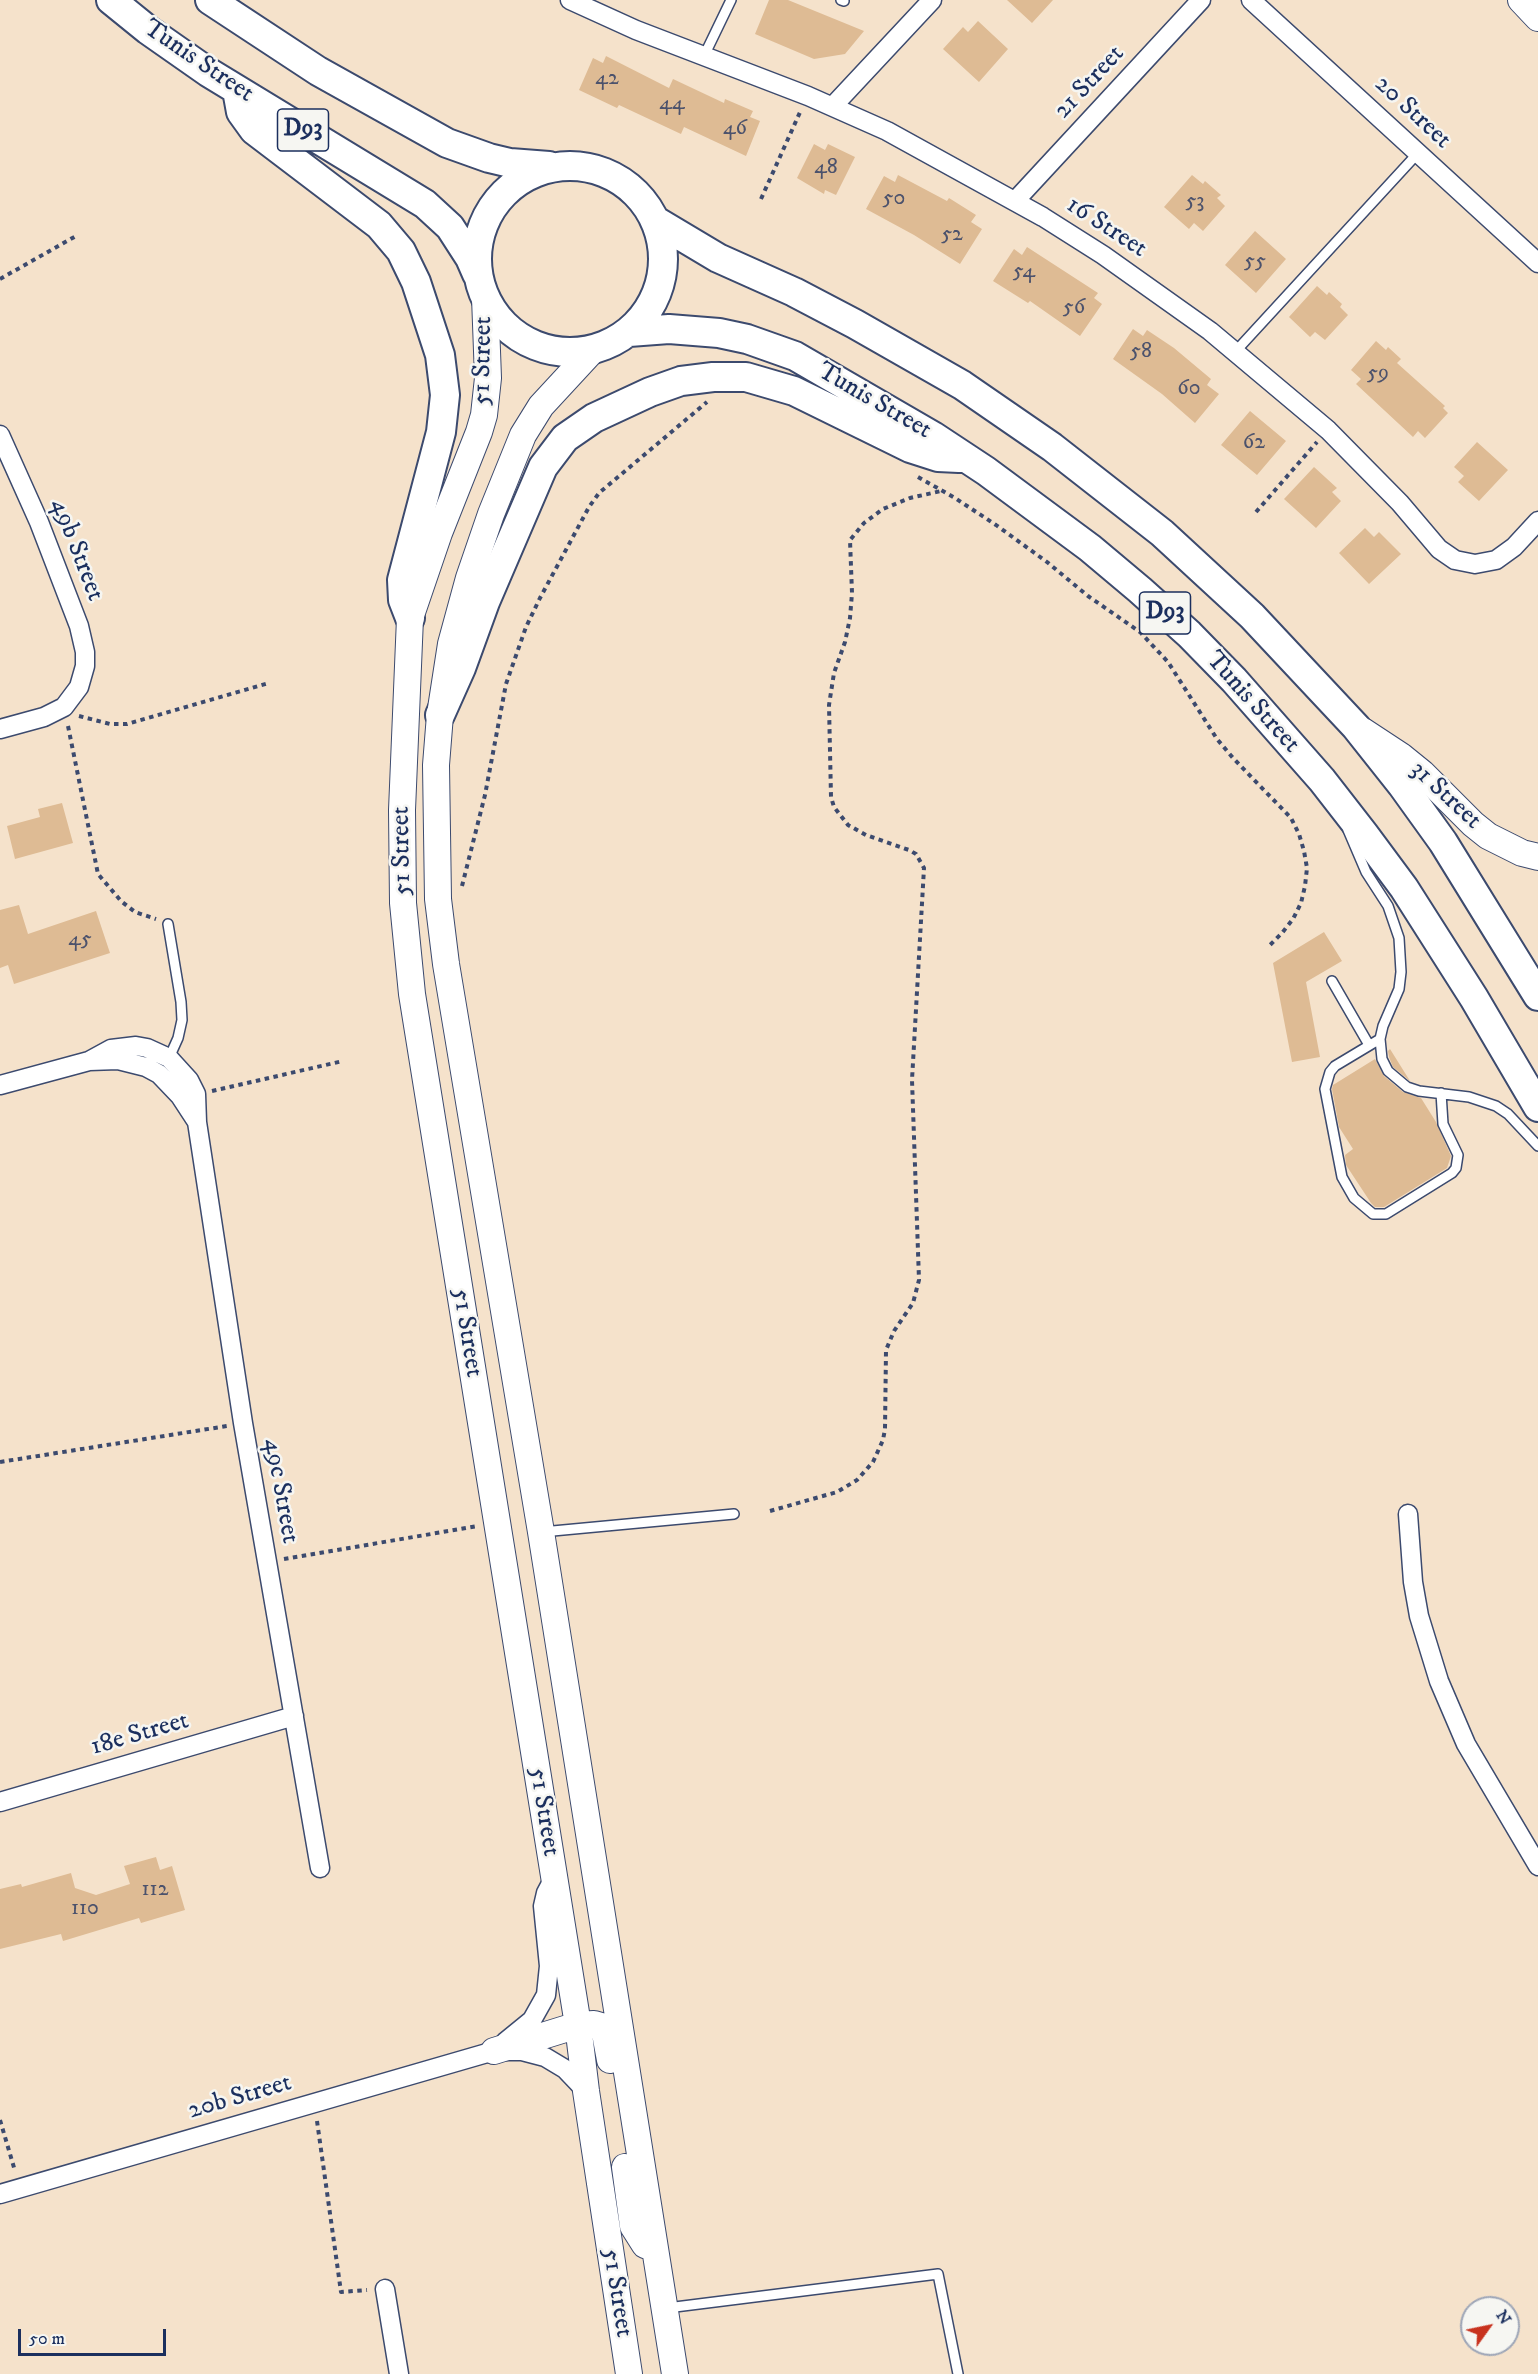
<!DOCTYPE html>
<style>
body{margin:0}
#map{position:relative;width:1538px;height:2374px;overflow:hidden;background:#f5e2cb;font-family:"IM FELL DW Pica",serif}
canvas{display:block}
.north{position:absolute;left:1460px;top:2296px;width:60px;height:60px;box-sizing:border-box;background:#f6f6f2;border:2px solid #9ea6b7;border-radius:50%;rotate:57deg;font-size:16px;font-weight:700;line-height:24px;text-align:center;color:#1b2f5e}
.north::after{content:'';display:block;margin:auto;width:21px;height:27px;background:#c8321e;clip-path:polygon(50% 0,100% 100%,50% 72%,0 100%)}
.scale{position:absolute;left:18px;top:2329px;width:148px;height:27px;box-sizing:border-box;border:3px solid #1b2f5e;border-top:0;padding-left:8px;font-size:18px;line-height:21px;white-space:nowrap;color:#1b2f5e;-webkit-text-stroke:4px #f6f6f2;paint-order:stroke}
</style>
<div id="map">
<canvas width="1538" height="2374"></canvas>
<div class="north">N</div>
<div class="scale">50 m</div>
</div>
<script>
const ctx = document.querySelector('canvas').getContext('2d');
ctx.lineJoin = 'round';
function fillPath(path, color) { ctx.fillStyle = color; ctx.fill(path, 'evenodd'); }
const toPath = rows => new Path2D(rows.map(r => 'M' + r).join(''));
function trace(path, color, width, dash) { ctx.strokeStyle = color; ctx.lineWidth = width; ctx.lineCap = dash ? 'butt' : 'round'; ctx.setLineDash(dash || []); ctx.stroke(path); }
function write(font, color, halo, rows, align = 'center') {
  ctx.font = font + ' "IM FELL DW Pica",serif'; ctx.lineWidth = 5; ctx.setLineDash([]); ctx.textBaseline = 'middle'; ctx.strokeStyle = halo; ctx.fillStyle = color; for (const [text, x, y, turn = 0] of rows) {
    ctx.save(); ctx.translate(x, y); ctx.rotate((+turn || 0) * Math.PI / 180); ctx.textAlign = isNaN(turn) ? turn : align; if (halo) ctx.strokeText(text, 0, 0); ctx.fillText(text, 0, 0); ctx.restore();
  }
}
const building = toPath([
 [769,0,788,0,864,31,845,54,814,59,755,34],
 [1007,0,1053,0,1032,23],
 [978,21,1008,49,979,82,943,49,963,27,968,32],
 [606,56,669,88,673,79,724,103,725,99,753,111,750,117,760,121,746,156,684,127,681,134,619,105,617,108,579,90,593,58,603,63],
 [814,144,825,150,828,144,855,157,836,195,825,190,824,194,797,178],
 [898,175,947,201,949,198,976,215,971,222,982,229,960,264,914,235,866,209,884,176,895,182],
 [1192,175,1203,184,1205,181,1221,195,1217,198,1225,206,1203,231,1194,223,1189,229,1164,207],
 [1255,231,1286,259,1256,293,1225,265],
 [1027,247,1098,293,1094,298,1102,304,1080,336,1030,301,1028,303,993,281,1014,249,1022,255],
 [1317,286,1327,295,1329,292,1342,304,1340,307,1348,315,1325,340,1315,332,1310,337,1289,317],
 [1133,329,1143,336,1147,330,1174,348,1211,379,1207,385,1219,394,1195,423,1162,394,1113,359],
 [1376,341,1386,350,1388,347,1401,359,1397,363,1445,406,1443,408,1448,413,1425,438,1418,431,1413,437,1356,384,1361,379,1351,370],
 [1250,411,1286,441,1257,475,1221,445],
 [1477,442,1508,470,1479,501,1458,482,1464,476,1454,467],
 [1314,467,1337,488,1332,492,1341,501,1316,528,1284,499],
 [1365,528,1374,537,1379,532,1401,554,1369,584,1339,553],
 [62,803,73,843,15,859,7,826,40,817,38,809],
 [19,905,28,934,96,911,110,953,14,984,8,965,0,968,0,910],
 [1324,932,1342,961,1306,982,1320,1057,1292,1062,1273,963],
 [1390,1049,1410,1081,1393,1067,1389,1057,1388,1051],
 [1375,1059,1384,1076,1403,1092,1421,1098,1436,1122,1451,1156,1447,1168,1384,1207,1375,1207,1371,1203,1346,1165,1345,1155,1353,1149,1339,1127,1332,1089,1333,1085],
 [156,1857,160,1870,172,1866,185,1910,141,1923,139,1918,63,1941,61,1934,0,1949,0,1889,21,1884,22,1887,71,1873,75,1888,96,1895,130,1884,124,1866]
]);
const path = toPath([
 [761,199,801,110],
 [0,279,76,236],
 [918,477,955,498,996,525,1047,562,1088,596,1140,632,1168,662,1217,739,1233,758,1291,818,1299,834,1304,851,1307,868,1305,886,1301,903,1293,919,1282,933,1269,946],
 [1256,512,1317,442],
 [79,716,110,724,127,724,269,683],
 [68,726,98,874,121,901,135,912,156,919],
 [462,886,485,795,506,684,526,627,540,598,589,507,599,493,707,402],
 [212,1091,343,1061],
 [0,1462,227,1426],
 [770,1511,837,1492,857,1480,873,1462,883,1440,885,1429,886,1350,894,1331,913,1303,919,1280,912,1080,924,868,916,854,909,850,866,835,848,825,834,807,831,797,829,705,834,673,845,642,850,618,852,593,850,540,864,523,883,509,910,498,941,491],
 [284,1559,478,1526],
 [0,2120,15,2171],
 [317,2121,341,2292,367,2290]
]);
const lane = toPath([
 [841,0,844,1],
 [704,56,731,0],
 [1235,352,1418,153],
 [1348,830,1366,872,1388,906,1399,938,1401,972,1399,989,1383,1026,1380,1039,1382,1059,1388,1071,1407,1087,1419,1091,1469,1097,1496,1106,1508,1114,1538,1146],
 [168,924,181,1002,182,1020,178,1038,169,1058],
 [1332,981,1369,1045],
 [1380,1039,1335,1066,1330,1072,1325,1089,1342,1177,1354,1198,1373,1214,1386,1214,1452,1173,1456,1168,1458,1155,1443,1124,1441,1093],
 [542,1532,734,1514],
 [667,2308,938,2274,958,2374]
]);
const street = toPath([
 [570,0,636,30,808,96,887,131,1043,217,1103,255,1210,331,1328,430,1400,503,1439,549,1455,560,1475,564,1496,560,1514,547,1538,521],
 [1251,0,1538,263],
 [833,106,932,0],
 [1015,201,1201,0],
 [0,435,39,522,79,626,85,652,85,666,79,687,64,707,44,717,0,729],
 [89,1061,111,1049,136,1046,147,1048,169,1058,189,1080,196,1094,197,1122,243,1423,320,1868],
 [0,1085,89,1061,118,1060,146,1067,159,1074,180,1096,197,1122],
 [1408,1514,1413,1582,1419,1616,1439,1681,1466,1744,1538,1866],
 [0,1802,294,1716],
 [505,2042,532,2020,546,1995,549,1966,543,1906,546,1893,554,1878],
 [0,2194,494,2051,522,2051,545,2057,565,2069,586,2091],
 [385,2289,399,2374]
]);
const secondary = toPath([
 [1521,0,1538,18],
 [485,297,488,378,484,415,479,432,439,533,410,618,402,810,403,903,412,994,578,2025,586,2091,629,2374],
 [590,353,541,406,523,435,491,514,469,578,451,644,440,715,436,765,438,899,446,964,541,1532,675,2374],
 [1363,731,1401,756,1422,773,1473,824,1488,836,1522,853,1538,857],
 [494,2051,578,2025,594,2024,601,2026,605,2033,610,2060],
 [625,2167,633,2226,645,2245,655,2249]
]);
const primary = toPath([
 [111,0,148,30,208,72,425,204,450,227,470,258,477,274],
 [210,0,318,71,447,143,489,158,510,163,549,166],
 [237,90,241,112,254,130,379,225,401,251,416,282,440,355,445,395,441,432,402,580,403,600,410,618],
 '477 259a93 93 0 1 1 186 0a93 93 0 1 1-186 0Z',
 [656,221,718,258,794,292,855,324,962,385,1052,447,1162,533,1252,616,1356,727,1402,785,1443,842,1538,996],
 [629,332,669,329,719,333,747,339,795,356,933,436,986,471,1090,548,1140,590,1189,634,1234,680,1322,780,1364,834,1404,888,1474,998,1538,1107],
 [440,715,461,668,485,602,543,467,565,438,594,418,650,392,681,381,713,377,746,377,794,391,910,448,938,457,959,458]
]);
const numberNames = [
 ["42",607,79],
 ["44",672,104],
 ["46",735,129],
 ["48",826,168],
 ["50",894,199],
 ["53",1195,202],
 ["52",952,235],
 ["55",1255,262],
 ["54",1024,272],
 ["56",1074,308],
 ["58",1141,352],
 ["59",1378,374],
 ["60",1189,389],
 ["62",1254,443],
 ["45",80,940],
 ["112",155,1890],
 ["110",85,1909]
];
const shields = [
 [303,130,51],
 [1165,613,51]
];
const shieldNames = [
 ["D93",303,130],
 ["D93",1165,613]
];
const streetNames = [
 ["Tunis Street",198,62,34],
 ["21 Street",1090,83,-47],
 ["20 Street",1412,113,43],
 ["16 Street",1106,228,33],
 ["51 Street",484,361,-89],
 ["Tunis Street",874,402,30],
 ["49b Street",76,550,69],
 ["Tunis Street",1252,703,48],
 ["31 Street",1445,796,43],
 ["51 Street",403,851,-91],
 ["51 Street",466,1333,81],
 ["49c Street",280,1491,80],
 ["18e Street",140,1735,-16],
 ["51 Street",543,1812,81],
 ["20b Street",240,2098,-16],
 ["51 Street",616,2293,81]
];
fillPath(building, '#debb94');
trace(lane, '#3c4a6e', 12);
trace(street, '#3c4a6e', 21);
trace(secondary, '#3c4a6e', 28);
trace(primary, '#3c4a6e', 32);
trace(path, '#3c4a6e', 4, [4.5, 4.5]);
trace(lane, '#fff', 9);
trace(street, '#fff', 18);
trace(secondary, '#fff', 26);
trace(primary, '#fff', 28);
write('22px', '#4c526c', null, numberNames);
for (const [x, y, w] of shields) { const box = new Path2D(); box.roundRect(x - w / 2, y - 21, w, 42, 4.5); ctx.fillStyle = '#f6f6f2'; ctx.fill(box); trace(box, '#1b2f5e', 1.5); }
write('bold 24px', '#1b2f5e', null, shieldNames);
write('26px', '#1b2f5e', '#f6f6f2', streetNames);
</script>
